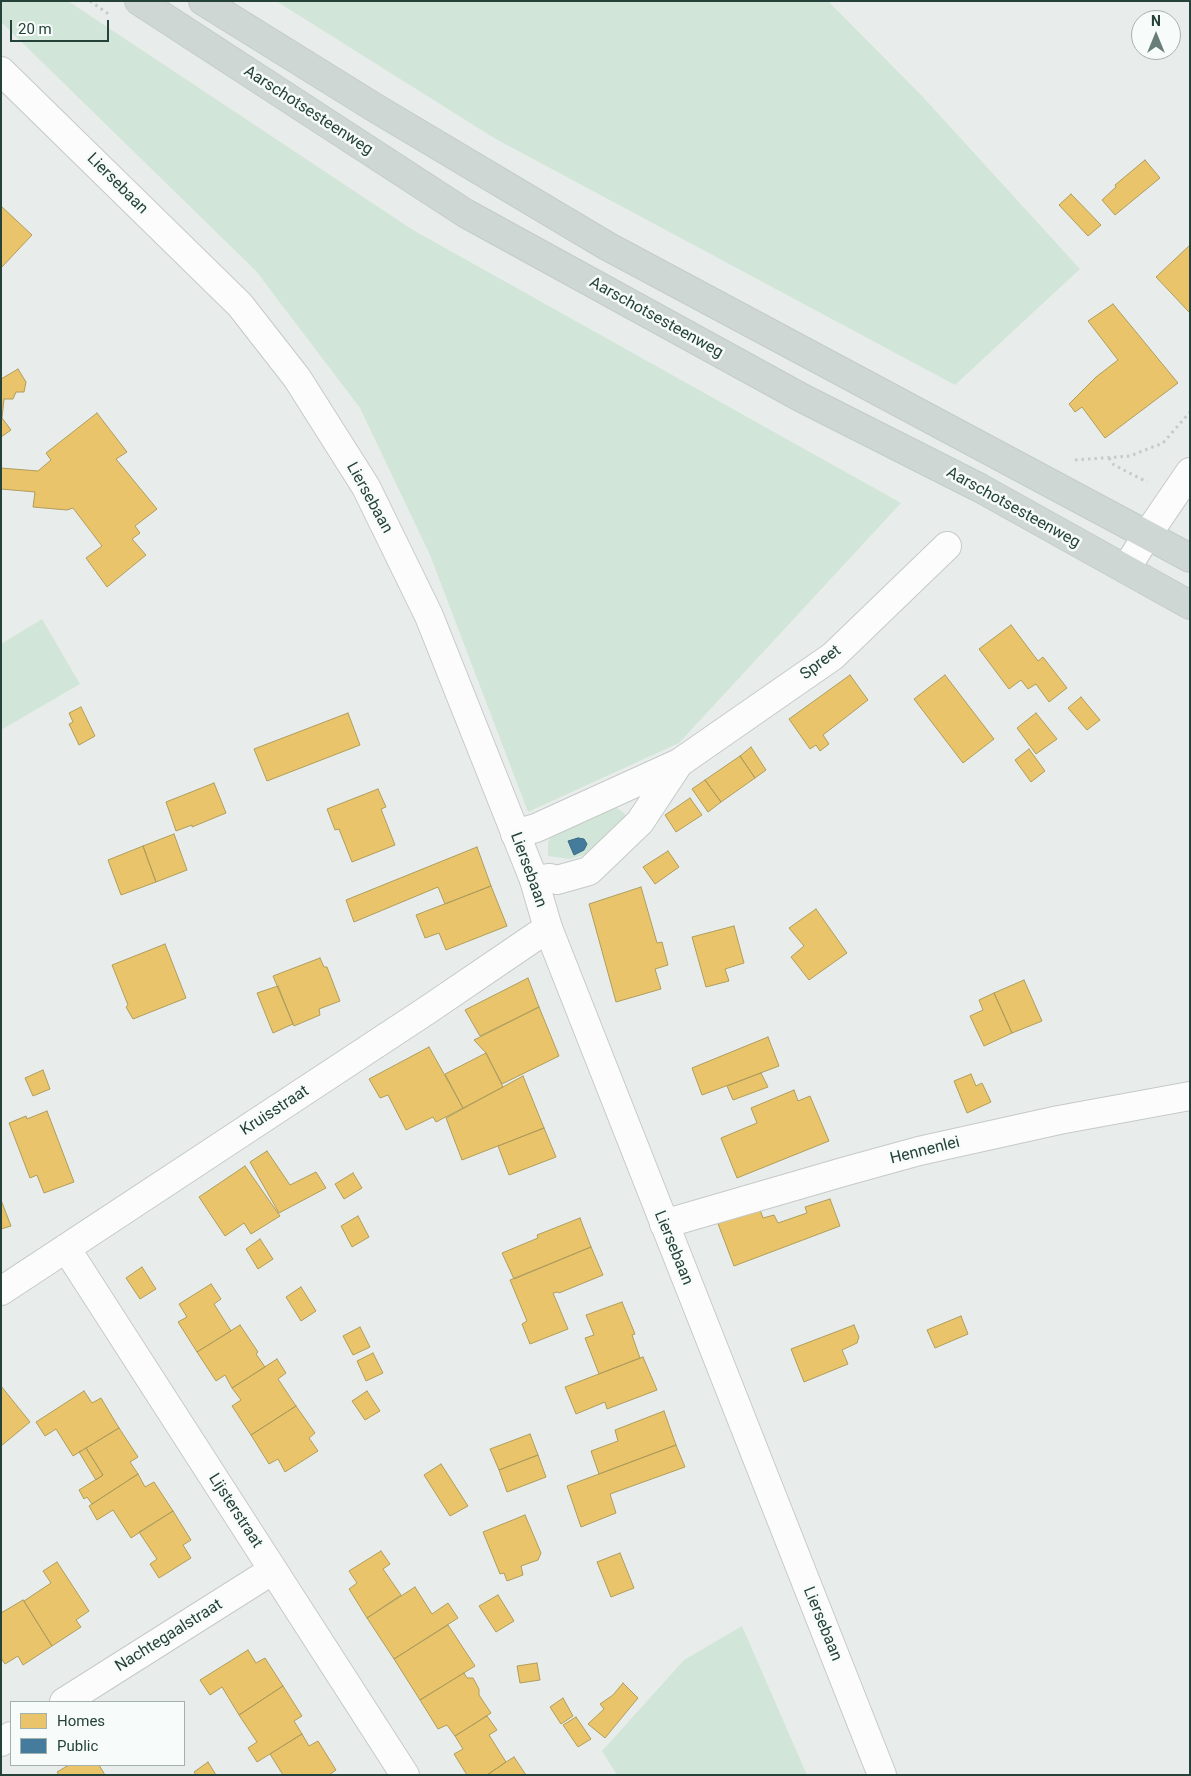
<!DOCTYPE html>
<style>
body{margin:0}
#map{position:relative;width:1191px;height:1776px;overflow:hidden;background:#e8edeb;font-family:Roboto,sans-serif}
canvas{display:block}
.frame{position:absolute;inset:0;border:2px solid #24423a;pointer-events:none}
.legend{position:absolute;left:10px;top:1701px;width:175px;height:65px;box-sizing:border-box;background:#f7fbf9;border:1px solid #a3b1ad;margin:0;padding:6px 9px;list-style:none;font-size:15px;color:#24423a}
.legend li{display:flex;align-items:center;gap:10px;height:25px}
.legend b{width:25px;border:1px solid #a3b1ad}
.north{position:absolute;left:1131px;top:10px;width:50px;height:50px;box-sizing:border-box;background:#f7fbf9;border:1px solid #a3b1ad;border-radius:50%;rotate:0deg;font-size:14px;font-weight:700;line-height:20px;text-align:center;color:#24423a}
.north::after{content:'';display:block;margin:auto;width:18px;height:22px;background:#697e78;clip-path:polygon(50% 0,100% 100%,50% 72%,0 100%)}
.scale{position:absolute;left:10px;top:20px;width:99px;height:22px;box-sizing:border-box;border:2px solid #24423a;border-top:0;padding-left:6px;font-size:15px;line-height:18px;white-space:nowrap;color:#24423a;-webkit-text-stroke:4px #f7fbf9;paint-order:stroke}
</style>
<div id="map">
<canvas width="1191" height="1776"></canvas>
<div class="frame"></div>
<ul class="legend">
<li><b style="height:14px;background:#e9c46a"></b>Homes</li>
<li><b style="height:14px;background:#457b9d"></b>Public</li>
</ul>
<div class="north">N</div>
<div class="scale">20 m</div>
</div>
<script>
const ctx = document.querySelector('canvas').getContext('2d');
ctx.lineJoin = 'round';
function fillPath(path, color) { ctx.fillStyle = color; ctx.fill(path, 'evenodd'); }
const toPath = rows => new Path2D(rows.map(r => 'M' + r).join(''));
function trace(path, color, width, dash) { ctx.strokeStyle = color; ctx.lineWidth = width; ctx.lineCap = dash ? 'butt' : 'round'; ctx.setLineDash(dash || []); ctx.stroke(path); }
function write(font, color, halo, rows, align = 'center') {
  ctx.font = font + ' Roboto,sans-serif'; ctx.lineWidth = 5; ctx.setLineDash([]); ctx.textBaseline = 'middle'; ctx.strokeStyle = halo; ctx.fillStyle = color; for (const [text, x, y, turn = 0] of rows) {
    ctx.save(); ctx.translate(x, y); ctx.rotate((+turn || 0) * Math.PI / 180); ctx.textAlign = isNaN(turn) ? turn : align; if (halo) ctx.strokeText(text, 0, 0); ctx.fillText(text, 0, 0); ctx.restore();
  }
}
const green = toPath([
 [1,1,68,1,413,230,901,503,679,743,528,812,430,555,360,408,256,271,1,22],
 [276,1,828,1,922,96,1080,269,955,385,494,138],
 [42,619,80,684,1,730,1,644],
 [605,808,617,808,625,814,625,822,594,852,570,859,548,856,548,842,556,827],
 [742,1626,807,1775,617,1775,602,1751,684,1660]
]);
const homes = toPath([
 [1145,160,1160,178,1115,215,1102,200,1116,187,1115,185,1145,160],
 [1071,194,1101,225,1088,236,1059,205,1071,194],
 [1,206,32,235,1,268,1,206],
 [1190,245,1190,311,1189,312,1156,277,1190,245],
 [1113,304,1178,383,1105,438,1082,407,1075,412,1069,404,1096,377,1118,360,1088,321,1113,304],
 [18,369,26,382,24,392,16,392,13,399,4,399,2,418,11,430,1,437,1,379,18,369],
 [97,413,127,452,116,459,157,509,135,526,140,533,132,539,146,555,107,587,86,558,102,546,73,508,67,510,33,507,35,492,1,489,1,468,38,471,51,460,46,453,97,413],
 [1011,625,1038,661,1043,657,1067,688,1049,702,1036,684,1028,689,1021,680,1009,689,979,649,1011,625],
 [850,675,868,700,823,735,829,744,820,751,816,745,810,749,789,719,850,675],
 [945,675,994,739,963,763,914,699,945,675],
 [1081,697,1100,720,1087,730,1068,708,1081,697],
 [81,707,95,736,79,745,69,724,73,722,69,713,81,707],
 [348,713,360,745,267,781,254,749,348,713],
 [1036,713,1057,739,1036,754,1017,728,1036,713],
 [751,747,766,770,755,778,740,756,751,747],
 [1029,749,1045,771,1031,782,1015,760,1029,749],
 [740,756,755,778,721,802,705,780,740,756],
 [705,780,721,802,708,812,692,789,705,780],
 [214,783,226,813,192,827,192,825,176,831,166,802,214,783],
 [378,789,386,807,381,809,395,845,352,862,339,829,335,830,327,809,378,789],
 [690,798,702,815,676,832,665,815,690,798],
 [174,834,187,870,156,882,143,846,174,834],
 [143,846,156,882,121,895,108,860,143,846],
 [477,847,491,886,445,904,438,887,354,922,346,900,477,847],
 [668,851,679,867,655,884,643,867,668,851],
 [491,886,507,926,446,950,439,933,425,938,416,915,491,886],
 [641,887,657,943,662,942,668,965,655,969,661,989,616,1002,589,904,641,887],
 [816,909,847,953,809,980,791,957,804,946,789,928,816,909],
 [734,926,744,963,725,969,729,981,706,987,692,937,734,926],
 [165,944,186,998,133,1019,126,1007,128,1005,112,965,165,944],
 [320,958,324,967,327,967,340,1001,319,1009,320,1015,294,1026,273,976,320,958],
 [528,978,539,1007,480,1036,465,1010,528,978],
 [1024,980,1042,1021,1012,1033,994,993,1024,980],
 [278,986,293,1024,273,1033,257,993,278,986],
 [994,993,1012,1033,984,1046,970,1016,983,1010,979,1000,994,993],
 [539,1007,559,1056,502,1084,486,1053,474,1040,539,1007],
 [768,1037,779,1066,702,1095,692,1068,768,1037],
 [429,1047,463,1108,436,1122,433,1117,406,1130,388,1095,380,1098,369,1079,429,1047],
 [486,1053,503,1087,463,1108,445,1074,486,1053],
 [43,1070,50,1089,33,1096,25,1078,43,1070],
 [761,1073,768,1087,733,1100,727,1086,761,1073],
 [971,1074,976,1086,982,1083,991,1102,967,1113,954,1081,971,1074],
 [523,1076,544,1128,462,1160,446,1118,523,1076],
 [794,1090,798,1101,810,1096,829,1141,737,1178,721,1138,757,1123,751,1108,794,1090],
 [47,1111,74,1182,44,1193,37,1175,30,1178,9,1123,26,1116,27,1119,47,1111],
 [544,1128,556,1157,509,1175,498,1146,544,1128],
 [267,1151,290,1185,316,1172,326,1188,279,1213,250,1162,267,1151],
 [245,1166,280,1216,251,1234,244,1223,225,1236,199,1197,245,1166],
 [353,1173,362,1188,344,1199,335,1184,353,1173],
 [830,1199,840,1226,734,1266,717,1221,759,1207,763,1218,774,1215,778,1223,807,1213,805,1207,830,1199],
 [1,1200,11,1226,1,1229,1,1200],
 [358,1216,369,1237,352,1247,341,1226,358,1216],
 [580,1218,591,1247,514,1279,502,1253,538,1238,537,1235,580,1218],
 [260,1239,273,1259,258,1269,246,1249,260,1239],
 [591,1247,603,1275,559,1293,558,1292,553,1293,568,1329,530,1344,522,1324,527,1321,510,1280,591,1247],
 [142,1267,156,1289,140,1299,126,1278,142,1267],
 [211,1284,221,1299,214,1304,231,1331,197,1352,178,1322,187,1317,179,1304,211,1284],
 [301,1287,316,1311,301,1321,286,1297,301,1287],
 [622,1302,635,1334,632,1335,640,1358,599,1374,585,1338,594,1335,586,1315,622,1302],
 [961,1316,968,1334,935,1348,927,1330,961,1316],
 [240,1325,258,1352,256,1354,265,1367,232,1388,225,1375,216,1381,197,1352,240,1325],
 [854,1325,859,1337,857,1343,842,1350,848,1364,804,1382,791,1349,854,1325],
 [360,1327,370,1347,353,1355,343,1336,360,1327],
 [373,1353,383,1373,366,1381,357,1361,373,1353],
 [643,1357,657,1390,607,1409,605,1402,576,1414,565,1387,643,1357],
 [277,1359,286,1373,278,1379,296,1406,251,1435,232,1406,241,1400,232,1388,277,1359],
 [1,1386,30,1422,1,1446,1,1386],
 [84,1391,92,1403,101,1398,119,1428,73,1456,56,1429,45,1436,36,1422,84,1391],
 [367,1391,380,1411,365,1420,352,1401,367,1391],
 [296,1406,315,1433,309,1438,318,1451,285,1472,278,1459,269,1464,251,1435,296,1406],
 [664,1411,676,1445,599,1474,591,1451,618,1441,615,1430,664,1411],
 [119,1428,138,1457,130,1462,138,1474,92,1504,87,1497,84,1499,79,1490,103,1475,86,1448,119,1428],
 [530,1434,538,1455,499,1470,490,1449,530,1434],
 [676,1445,685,1467,610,1494,616,1513,581,1527,567,1486,676,1445],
 [86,1448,103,1475,96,1480,79,1452,86,1448],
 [538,1455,546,1477,507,1492,499,1470,538,1455],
 [441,1464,468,1506,450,1516,424,1475,441,1464],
 [138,1474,145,1487,154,1482,173,1511,131,1538,113,1510,97,1520,89,1506,138,1474],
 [173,1511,191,1540,183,1545,191,1558,159,1578,150,1564,157,1559,139,1532,173,1511],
 [525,1515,541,1553,538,1560,521,1566,523,1575,507,1581,504,1573,500,1574,483,1532,525,1515],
 [381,1551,390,1564,383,1569,401,1595,367,1618,349,1589,357,1583,349,1571,381,1551],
 [620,1553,634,1588,611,1597,597,1562,620,1553],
 [57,1562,89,1611,76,1620,81,1627,52,1646,24,1601,51,1583,43,1571,57,1562],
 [415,1587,432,1614,448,1603,458,1618,394,1659,367,1618,415,1587],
 [498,1595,514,1621,496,1632,479,1606,498,1595],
 [23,1600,52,1646,23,1665,18,1656,5,1664,1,1658,1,1613,23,1600],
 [448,1625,475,1666,420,1700,394,1659,448,1625],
 [248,1650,256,1663,265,1658,283,1686,239,1715,222,1687,210,1695,200,1680,248,1650],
 [537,1663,540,1680,520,1683,517,1666,537,1663],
 [464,1673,467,1678,473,1678,479,1689,479,1695,491,1713,455,1736,447,1725,438,1729,420,1700,464,1673],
 [623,1683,638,1698,605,1738,588,1724,604,1709,600,1704,613,1695,623,1683],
 [283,1686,302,1716,294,1721,302,1734,257,1762,248,1748,257,1742,239,1715,283,1686],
 [563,1698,573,1716,561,1724,550,1707,563,1698],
 [487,1716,497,1730,489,1735,506,1762,487,1775,467,1775,454,1754,463,1749,455,1736,487,1716],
 [576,1717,591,1739,578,1747,563,1725,576,1717],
 [302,1734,309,1746,318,1741,336,1770,329,1775,283,1775,270,1754,302,1734],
 [514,1757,526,1775,487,1775,506,1762,514,1757],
 [208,1762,216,1775,196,1775,194,1772,208,1762],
 [69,1765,99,1765,105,1775,59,1775,57,1772,69,1765]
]);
const public = toPath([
 [578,838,584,839,587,844,584,850,574,855,568,841,578,838]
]);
const path = toPath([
 [90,1,110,15],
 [1109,458,1114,465,1147,482],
 [1075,460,1130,456,1163,443,1190,412]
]);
const minor = toPath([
 [1126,569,1147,535,1190,472],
 [515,834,536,828,679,763,833,656,947,546],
 [534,880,550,878,557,880,589,871,640,822,679,763],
 [664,1224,843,1172,919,1151,1059,1120,1190,1096],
 [66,1248,405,1775],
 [1,1291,429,1009,548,928],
 [64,1702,273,1570],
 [1,1742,11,1736]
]);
const tertiary = toPath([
 [1,71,240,305,297,378,366,487,429,616,534,880,548,928,882,1775]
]);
const primary = toPath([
 [139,1,465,213,802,398,980,488,1190,605],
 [203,1,377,109,607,246,1190,558]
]);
const streetNames = [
 ["Aarschotsesteenweg",308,111,33],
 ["Liersebaan",117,184,45],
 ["Aarschotsesteenweg",656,318,29],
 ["Liersebaan",369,498,61],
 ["Aarschotsesteenweg",1013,508,29],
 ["Spreet",821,663,-37],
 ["Liersebaan",528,870,70],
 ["Kruisstraat",275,1111,-33],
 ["Hennenlei",925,1151,-14],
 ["Liersebaan",673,1248,68],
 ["Lijsterstraat",235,1511,57],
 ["Liersebaan",822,1624,68],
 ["Nachtegaalstraat",169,1636,-32]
];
fillPath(green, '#d1e6d8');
fillPath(homes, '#e9c46a');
trace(homes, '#ae9d5c', 1);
fillPath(public, '#457b9d');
trace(public, '#3b6a7f', 1);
trace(minor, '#c5cac8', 30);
trace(tertiary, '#c5cac8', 30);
trace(primary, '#c3ccc9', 30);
trace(path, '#c3ccca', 3, [2.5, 4]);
trace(minor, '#fcfcfc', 28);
trace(tertiary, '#fcfcfc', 28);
trace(primary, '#cfd7d5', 28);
write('16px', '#24423a', '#f7fbf9', streetNames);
</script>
